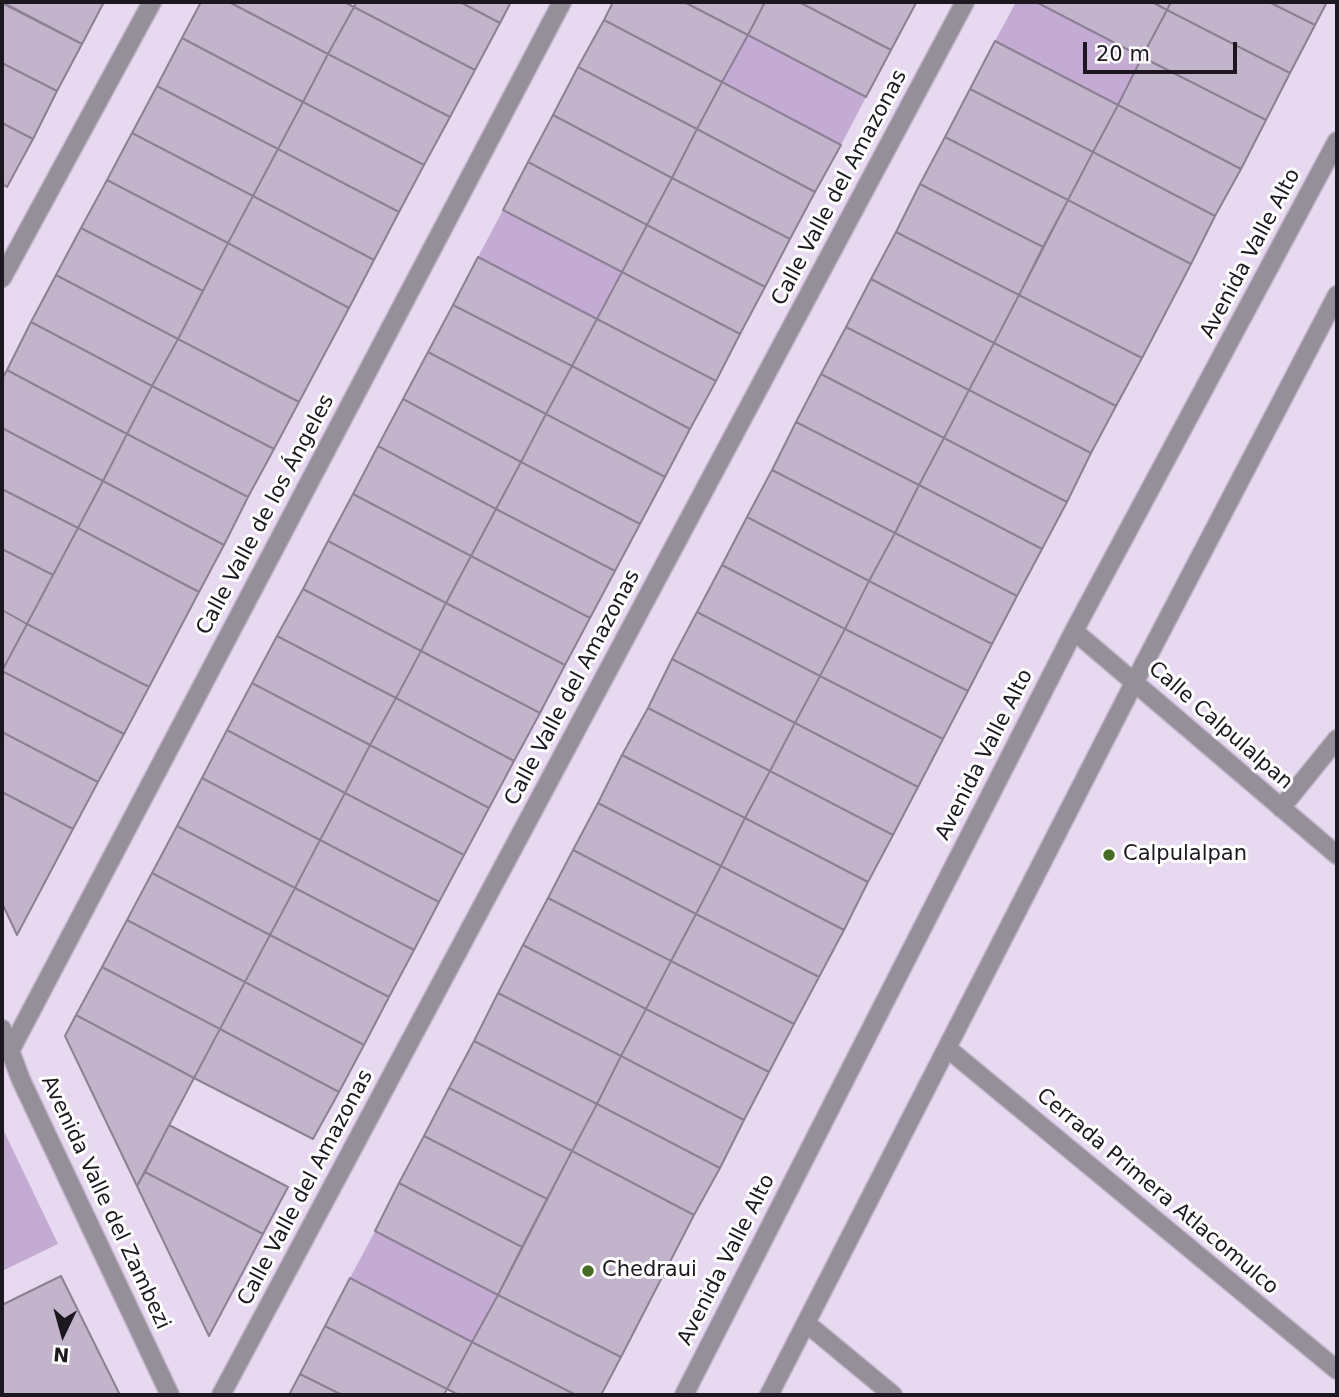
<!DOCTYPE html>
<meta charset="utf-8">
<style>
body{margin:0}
#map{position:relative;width:1339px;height:1397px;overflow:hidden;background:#e7d9f0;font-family:"DejaVu Sans",sans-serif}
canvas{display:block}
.frame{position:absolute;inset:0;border:4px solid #1d1820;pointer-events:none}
.north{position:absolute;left:28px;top:1299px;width:70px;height:70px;-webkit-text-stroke:5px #fff;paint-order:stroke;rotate:185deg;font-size:19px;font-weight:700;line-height:28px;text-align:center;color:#1d1820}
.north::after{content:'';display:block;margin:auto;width:24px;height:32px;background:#1d1820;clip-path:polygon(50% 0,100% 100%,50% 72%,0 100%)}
.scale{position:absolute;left:1083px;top:42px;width:154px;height:32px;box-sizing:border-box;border:4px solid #1d1820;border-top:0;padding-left:9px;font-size:21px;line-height:24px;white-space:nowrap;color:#1d1820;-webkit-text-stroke:5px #fff;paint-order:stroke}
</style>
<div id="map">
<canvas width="1339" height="1397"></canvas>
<div class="frame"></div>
<div class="north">N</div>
<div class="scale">20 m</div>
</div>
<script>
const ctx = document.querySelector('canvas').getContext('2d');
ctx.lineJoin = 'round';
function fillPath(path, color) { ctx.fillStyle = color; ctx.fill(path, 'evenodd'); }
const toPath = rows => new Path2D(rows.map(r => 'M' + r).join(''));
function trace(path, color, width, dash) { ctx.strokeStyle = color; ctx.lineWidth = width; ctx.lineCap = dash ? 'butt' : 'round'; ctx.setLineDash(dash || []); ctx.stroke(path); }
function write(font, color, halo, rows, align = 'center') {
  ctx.font = font + ' "DejaVu Sans",sans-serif'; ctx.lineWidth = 6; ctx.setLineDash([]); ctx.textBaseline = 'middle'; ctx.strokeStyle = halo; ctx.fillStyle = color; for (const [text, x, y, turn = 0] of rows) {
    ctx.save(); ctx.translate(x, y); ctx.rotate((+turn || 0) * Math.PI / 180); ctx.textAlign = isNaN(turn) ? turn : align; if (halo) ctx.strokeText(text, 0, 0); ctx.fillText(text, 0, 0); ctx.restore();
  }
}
const green = toPath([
 [1016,2,1036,2,1142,57,1118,105,995,41],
 [748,35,866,97,841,145,722,82],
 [503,210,622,272,597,319,478,257],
 [2,1127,58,1244,2,1271],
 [375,1231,498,1295,472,1342,350,1278]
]);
const building = toPath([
 [2,2,104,2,82,44,2,2],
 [201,2,229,2,328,54,303,102,182,38,201,2],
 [229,2,344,2,354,7,328,54,229,2],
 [356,2,460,2,500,23,475,70,354,7,356,2],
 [460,2,511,2,500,23,460,2],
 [613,2,684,2,748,35,722,82,604,20,613,2],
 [684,2,765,2,748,35,684,2],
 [765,2,799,2,891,50,866,97,748,35,765,2],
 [799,2,914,2,916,3,891,50,799,2],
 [1036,2,1152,2,1167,10,1142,57,1036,2],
 [1152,2,1171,2,1167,10,1152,2],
 [1171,2,1269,2,1315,25,1290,73,1167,10,1171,2],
 [1269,2,1327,2,1315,25,1269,2],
 [2,3,82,44,57,91,2,63,2,3],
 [354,7,475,70,450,117,328,54,354,7],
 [1167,10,1290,73,1266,120,1142,57,1167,10],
 [604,20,722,82,697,129,578,67,604,20],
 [182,38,303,102,278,149,157,86,182,38],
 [995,41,1118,105,1093,152,970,89,995,41],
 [328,54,450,117,424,165,303,102,328,54],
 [1142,57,1266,120,1241,169,1118,105,1142,57],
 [2,63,57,91,33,139,2,123,2,63],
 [578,67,697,129,672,178,553,115,578,67],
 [722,82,841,145,815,192,697,129,722,82],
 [157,86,278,149,253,196,132,133,157,86],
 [970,89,1093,152,1068,200,945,137,970,89],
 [303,102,424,165,399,212,278,149,303,102],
 [1118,105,1241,169,1215,216,1093,152,1118,105],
 [553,115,672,178,647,225,528,162,553,115],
 [2,123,33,139,7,187,2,184,2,123],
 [697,129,815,192,790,239,672,178,697,129],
 [132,133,253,196,228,243,107,180,132,133],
 [945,137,1068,200,1043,247,920,184,945,137],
 [278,149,399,212,374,260,253,196,278,149],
 [1093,152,1215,216,1191,264,1068,200,1093,152],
 [528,162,647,225,622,272,503,210,528,162],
 [672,178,790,239,765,287,647,225,672,178],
 [107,180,228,243,203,291,81,228,107,180],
 [920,184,1043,247,1019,295,896,232,920,184],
 [253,196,374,260,349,308,228,243,253,196],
 [1068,200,1191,264,1142,358,1019,295,1068,200],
 [647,225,765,287,740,334,622,272,647,225],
 [81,228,203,291,178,339,56,275,81,228],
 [896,232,1019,295,994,343,871,279,896,232],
 [228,243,349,308,299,402,178,339,228,243],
 [478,257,597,319,572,366,453,305,478,257],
 [622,272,740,334,716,381,597,319,622,272],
 [56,275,178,339,152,386,31,322,56,275],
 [871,279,994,343,969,390,846,327,871,279],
 [1019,295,1142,358,1116,406,994,343,1019,295],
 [453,305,572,366,546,414,428,352,453,305],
 [597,319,716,381,690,429,572,366,597,319],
 [31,322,152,386,127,434,7,370,31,322],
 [846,327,969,390,944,438,821,374,846,327],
 [178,339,299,402,274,449,152,386,178,339],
 [994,343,1116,406,1091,453,969,390,994,343],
 [428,352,546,414,521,462,403,399,428,352],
 [572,366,690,429,665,477,546,414,572,366],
 [7,370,127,434,103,481,2,428,2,379,7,370],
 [821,374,944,438,919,485,796,422,821,374],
 [152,386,274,449,248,497,127,434,152,386],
 [969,390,1091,453,1067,502,944,438,969,390],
 [403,399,521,462,496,509,378,446,403,399],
 [546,414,665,477,640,524,521,462,546,414],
 [796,422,919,485,895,533,772,470,796,422],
 [2,428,103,481,78,528,2,489,2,428],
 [127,434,248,497,224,545,103,481,127,434],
 [944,438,1067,502,1042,549,919,485,944,438],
 [378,446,496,509,471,556,353,494,378,446],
 [521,462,640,524,615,571,496,509,521,462],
 [772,470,895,533,869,581,747,517,772,470],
 [103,481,224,545,199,592,78,528,103,481],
 [919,485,1042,549,1017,596,895,533,919,485],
 [2,489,78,528,53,575,2,549,2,489],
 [353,494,471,556,446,603,328,541,353,494],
 [496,509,615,571,590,618,471,556,496,509],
 [747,517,869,581,845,629,722,565,747,517],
 [78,528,199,592,149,687,27,624,78,528],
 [895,533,1017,596,992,644,869,581,895,533],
 [328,541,446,603,421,651,303,589,328,541],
 [2,549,53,575,27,624,2,610,2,549],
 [471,556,590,618,565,665,446,603,471,556],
 [722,565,845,629,820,676,697,612,722,565],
 [869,581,992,644,968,691,845,629,869,581],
 [303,589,421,651,396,698,277,636,303,589],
 [446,603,565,665,540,713,421,651,446,603],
 [2,610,27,624,2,671,2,610],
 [697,612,820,676,795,723,672,659,697,612],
 [27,624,149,687,124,734,2,671,27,624],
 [845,629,968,691,943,739,820,676,845,629],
 [277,636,396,698,370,745,252,683,277,636],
 [421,651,540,713,514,761,396,698,421,651],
 [672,659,795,723,770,771,648,708,672,659],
 [2,671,124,734,98,782,2,732,2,671],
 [820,676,943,739,918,787,795,723,820,676],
 [252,683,370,745,345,793,227,730,252,683],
 [396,698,514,761,489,808,370,745,396,698],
 [648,708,770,771,745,818,622,755,648,708],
 [795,723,918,787,893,835,770,771,795,723],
 [227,730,345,793,320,840,202,778,227,730],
 [2,732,98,782,73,829,2,792,2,732],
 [370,745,489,808,464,855,345,793,370,745],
 [622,755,745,818,721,866,598,803,622,755],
 [770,771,893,835,868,882,745,818,770,771],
 [202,778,320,840,295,888,177,826,202,778],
 [2,792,73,829,17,935,2,903,2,792],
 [345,793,464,855,439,902,320,840,345,793],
 [598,803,721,866,696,914,573,850,598,803],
 [745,818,868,882,844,930,721,866,745,818],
 [177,826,295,888,270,935,152,873,177,826],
 [320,840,439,902,414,950,295,888,320,840],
 [573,850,696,914,671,961,548,898,573,850],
 [721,866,844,930,819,977,696,914,721,866],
 [152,873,270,935,245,982,127,920,152,873],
 [295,888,414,950,389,997,270,935,295,888],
 [548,898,671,961,646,1009,523,945,548,898],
 [696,914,819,977,794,1024,671,961,696,914],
 [127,920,245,982,220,1029,102,967,127,920],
 [270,935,389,997,364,1045,245,982,270,935],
 [523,945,646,1009,621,1056,498,993,523,945],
 [671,961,794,1024,769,1072,646,1009,671,961],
 [102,967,220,1029,194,1078,76,1015,102,967],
 [245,982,364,1045,339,1092,220,1029,245,982],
 [498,993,621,1056,597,1104,474,1041,498,993],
 [646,1009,769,1072,744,1120,621,1056,646,1009],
 [76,1015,194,1078,137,1186,65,1036,76,1015],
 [220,1029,339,1092,313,1139,194,1078,220,1029],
 [474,1041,597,1104,572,1151,449,1088,474,1041],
 [621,1056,744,1120,720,1168,597,1104,621,1056],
 [449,1088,572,1151,547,1199,424,1136,449,1088],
 [597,1104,720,1168,694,1215,572,1151,597,1104],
 [169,1125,288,1187,263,1234,145,1172,169,1125],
 [424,1136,547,1199,522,1247,399,1183,424,1136],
 [572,1151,694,1215,621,1357,498,1295,572,1151],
 [145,1172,263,1234,209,1336,137,1186,145,1172],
 [399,1183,522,1247,498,1295,375,1231,399,1183],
 [61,1276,120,1395,2,1395,2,1305,61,1276],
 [350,1278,472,1342,447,1389,325,1326,350,1278],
 [498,1295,621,1357,601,1395,576,1395,472,1342,498,1295],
 [325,1326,447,1389,444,1395,342,1395,300,1374,325,1326],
 [472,1342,576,1395,459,1395,447,1389,472,1342],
 [300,1374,342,1395,289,1395,300,1374]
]);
const minor = toPath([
 [2,278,152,2],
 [1074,631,1337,855],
 [1281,808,1337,739],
 [2,1029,21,1080,170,1395],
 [947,1048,1337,1370],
 [11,1049,562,2],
 [806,1323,893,1395],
 [221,1395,965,2],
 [684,1395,1074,631,1337,141],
 [769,1395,1134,683,1337,295]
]);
const markers = [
 [1109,855,7,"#476c25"],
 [588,1271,7,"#476c25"]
];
const streetNames = [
 ["Calle Valle del Amazonas",840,188,-62],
 ["Avenida Valle Alto",1251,254,-62],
 ["Calle Valle de los Ángeles",266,515,-62],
 ["Calle Valle del Amazonas",573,688,-62],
 ["Calle Calpulalpan",1220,726,41],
 ["Avenida Valle Alto",985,755,-63],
 ["Calle Valle del Amazonas",306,1188,-62],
 ["Cerrada Primera Atlacomulco",1157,1192,40],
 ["Avenida Valle del Zambezi",105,1203,65],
 ["Avenida Valle Alto",727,1260,-63]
];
const poiNames = [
 ["Calpulalpan",1123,855],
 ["Chedraui",602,1271]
];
fillPath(green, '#c4abd4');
fillPath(building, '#c2b4cb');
trace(building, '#8d8095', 2);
trace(minor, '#c3b6cb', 21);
trace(minor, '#958f99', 18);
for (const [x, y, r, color] of markers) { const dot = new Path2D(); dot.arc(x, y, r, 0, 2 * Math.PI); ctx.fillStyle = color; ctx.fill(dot); trace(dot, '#fff', 2.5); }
write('21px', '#1d1820', '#fff', streetNames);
write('21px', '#1d1820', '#fff', poiNames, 'left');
</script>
